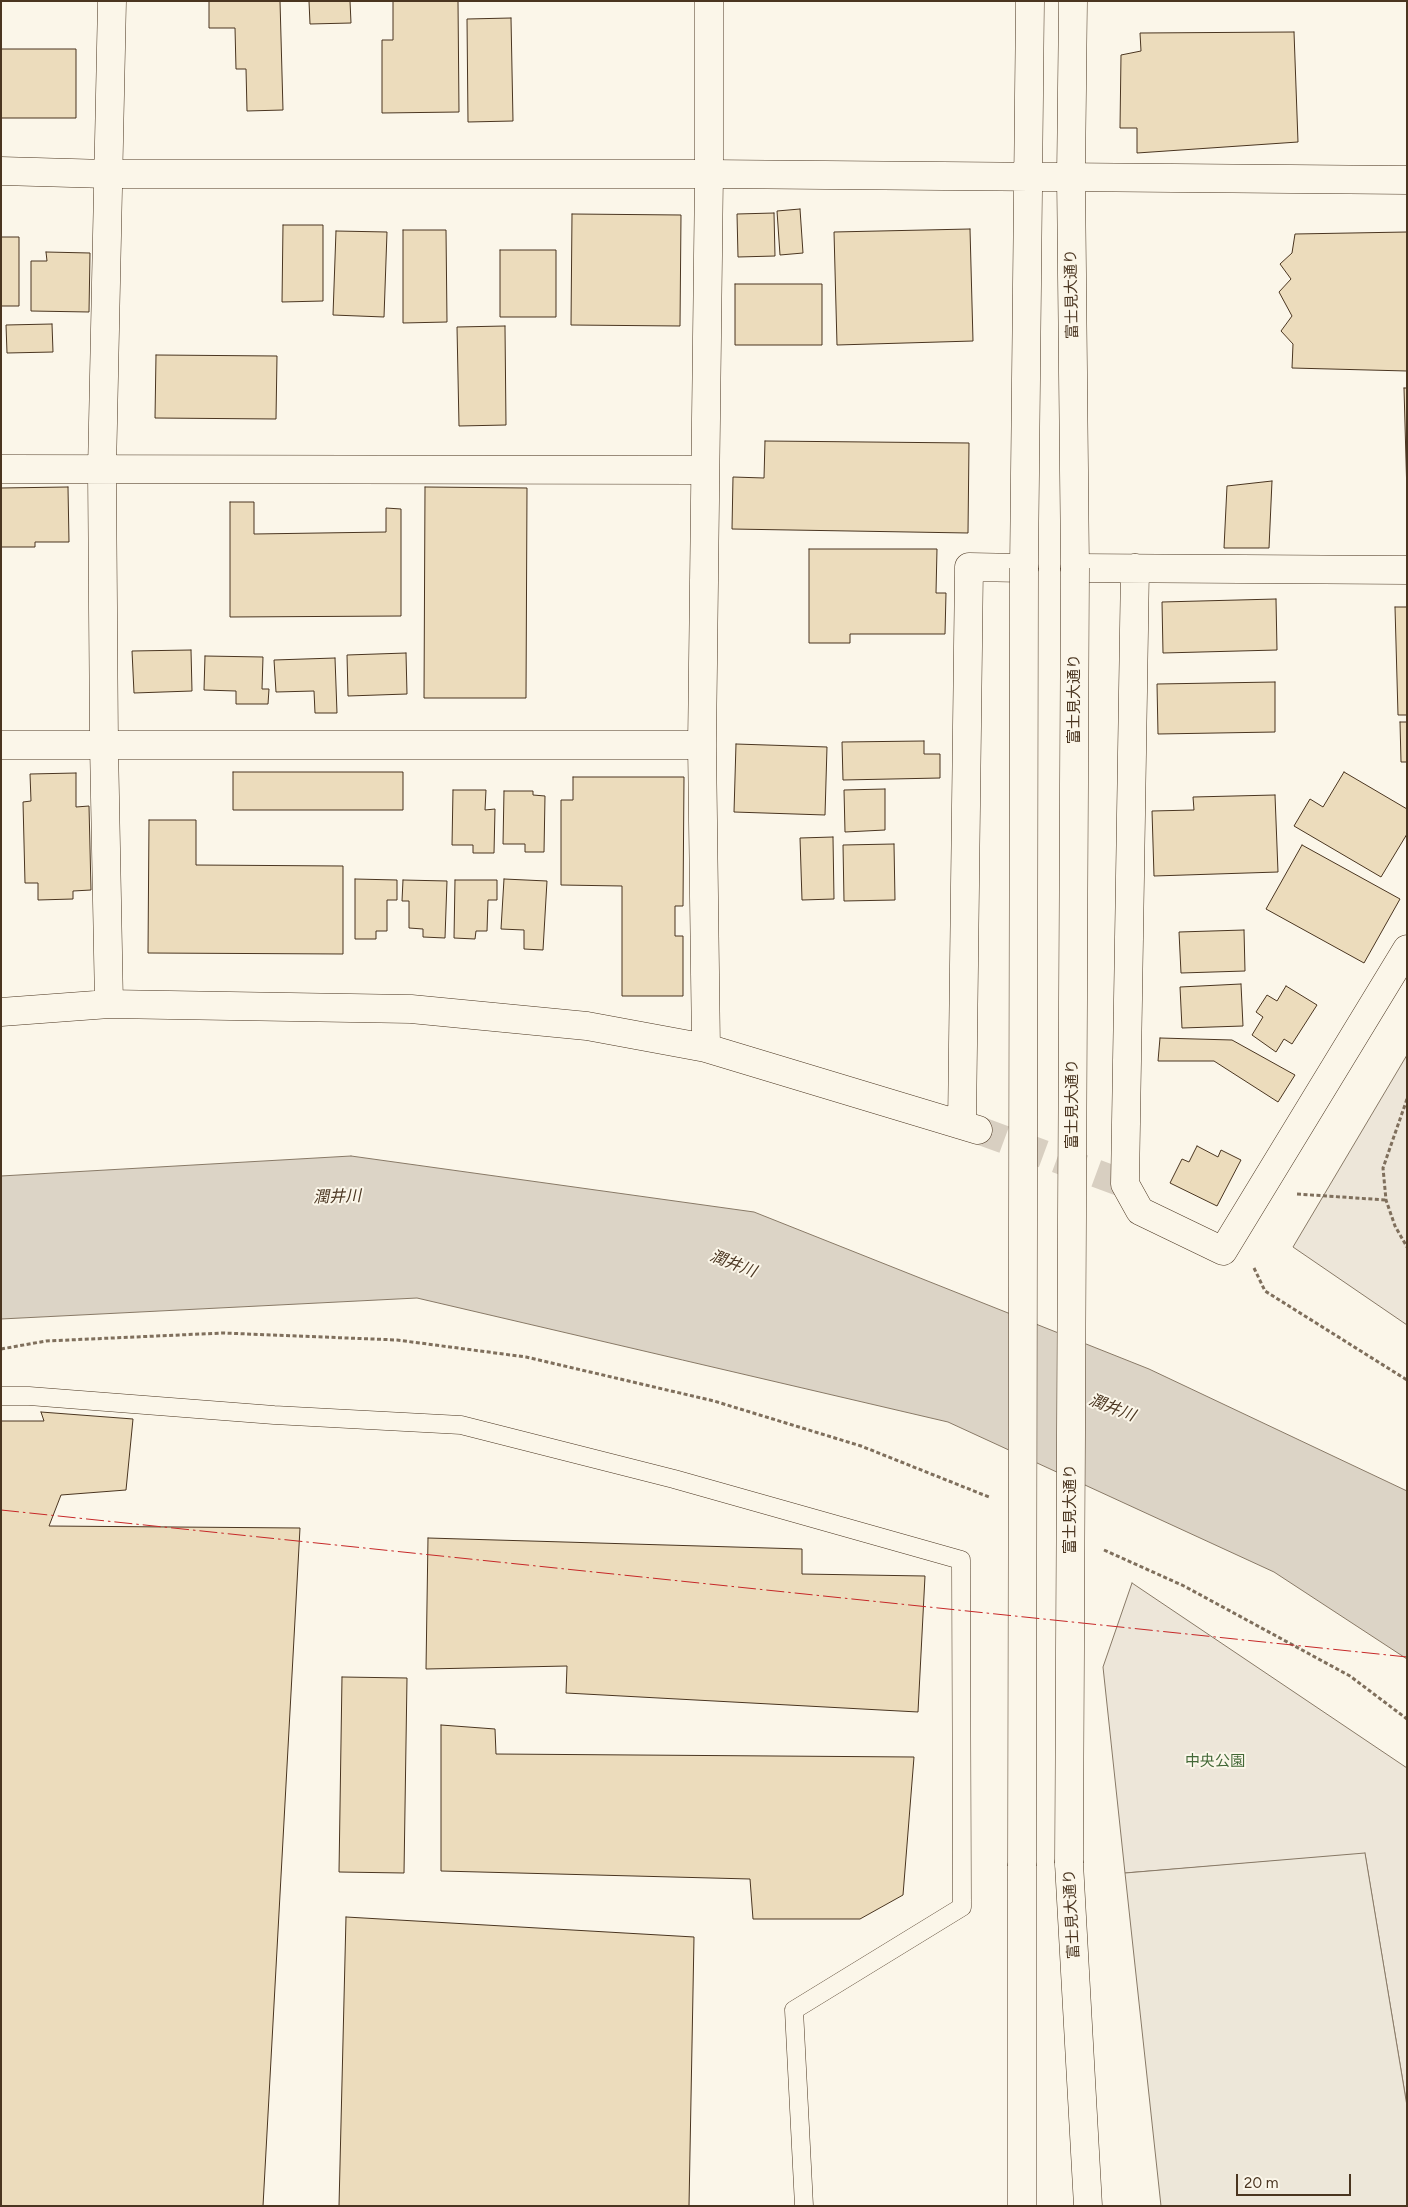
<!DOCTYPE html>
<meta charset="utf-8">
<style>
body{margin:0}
#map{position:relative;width:1408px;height:2207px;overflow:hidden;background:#fbf6e9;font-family:Figtree,sans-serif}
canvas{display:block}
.frame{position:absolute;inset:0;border:2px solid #4a3520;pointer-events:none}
.scale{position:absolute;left:1236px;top:2174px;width:115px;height:22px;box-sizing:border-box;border:2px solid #4a3520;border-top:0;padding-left:6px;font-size:15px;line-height:18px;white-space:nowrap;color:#4a3520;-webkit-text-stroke:4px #fbf6e9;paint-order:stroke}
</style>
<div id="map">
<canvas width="1408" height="2207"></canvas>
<div class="frame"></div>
<div class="scale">20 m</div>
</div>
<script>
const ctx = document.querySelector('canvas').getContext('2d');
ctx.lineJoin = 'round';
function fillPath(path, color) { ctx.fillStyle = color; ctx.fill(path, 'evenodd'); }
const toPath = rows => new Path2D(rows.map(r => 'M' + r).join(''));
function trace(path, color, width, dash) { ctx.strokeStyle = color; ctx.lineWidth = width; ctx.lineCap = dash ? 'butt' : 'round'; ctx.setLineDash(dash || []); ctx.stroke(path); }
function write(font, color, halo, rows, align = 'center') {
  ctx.font = font + ' Figtree,"Noto Sans JP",sans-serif'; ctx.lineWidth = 4; ctx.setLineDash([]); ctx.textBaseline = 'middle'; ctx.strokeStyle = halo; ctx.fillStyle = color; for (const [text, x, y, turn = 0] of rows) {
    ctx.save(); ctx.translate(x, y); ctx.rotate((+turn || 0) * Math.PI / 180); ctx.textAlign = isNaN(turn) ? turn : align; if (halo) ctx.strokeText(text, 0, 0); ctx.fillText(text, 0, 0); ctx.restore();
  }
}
const green = toPath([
 [1407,1055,1407,1325,1293,1247,1407,1055],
 [1132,1583,1407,1768,1407,2106,1365,1854,1125,1873,1103,1667,1132,1583]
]);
const parking = toPath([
 [1365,1853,1407,2106,1407,2206,1161,2206,1125,1873,1365,1853]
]);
const water = toPath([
 [351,1156,754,1212,1149,1369,1407,1491,1407,1659,1274,1572,948,1422,417,1298,1,1319,1,1176,351,1156]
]);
const building = toPath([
 [209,1,280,1,283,110,247,111,246,69,236,69,235,28,209,28,209,1],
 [309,1,350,1,351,23,310,24,309,1],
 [393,1,458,1,459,112,382,113,382,40,393,40,393,1],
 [511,18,513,121,468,122,467,19,511,18],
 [1294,32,1298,142,1137,153,1137,128,1120,128,1121,55,1141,51,1140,33,1294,32],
 [1,49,76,49,76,118,1,118,1,49],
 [800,209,803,253,780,255,777,211,800,209],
 [774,213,775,256,738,257,737,214,774,213],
 [572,214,681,215,680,326,571,325,572,214],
 [283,225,323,225,323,301,282,302,283,225],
 [970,229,973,341,837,345,834,232,970,229],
 [403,230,446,230,447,322,403,323,403,230],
 [336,231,387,232,384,317,333,315,336,231],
 [1407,232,1407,371,1292,368,1293,344,1281,331,1292,316,1279,292,1291,279,1280,264,1292,253,1295,234,1407,232],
 [1,237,19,237,19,306,1,306,1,237],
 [500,250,556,250,556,317,500,317,500,250],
 [46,252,90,253,89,312,31,311,31,261,47,261,46,252],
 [735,284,822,284,822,345,735,345,735,284],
 [52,324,53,352,7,353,6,325,52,324],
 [505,326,506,425,459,426,457,327,505,326],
 [156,355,277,356,276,419,155,418,156,355],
 [1404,388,1407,388,1407,496,1404,388],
 [765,441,969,443,968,533,732,529,733,477,764,478,765,441],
 [1272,481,1269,548,1224,548,1227,486,1272,481],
 [68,487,69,542,35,542,35,547,1,547,1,488,68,487],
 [425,487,527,488,526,698,424,698,425,487],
 [230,502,254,502,254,534,386,532,386,508,401,509,401,616,230,617,230,502],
 [809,549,937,549,936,593,946,593,945,634,850,634,850,643,809,643,809,549],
 [1276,599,1277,650,1163,653,1162,602,1276,599],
 [1395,607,1407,607,1407,715,1398,715,1395,607],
 [191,650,192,691,134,693,132,651,191,650],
 [406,653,407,694,348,696,347,655,406,653],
 [205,656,263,657,262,689,269,689,268,704,236,704,236,691,204,690,205,656],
 [335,658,337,713,315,713,314,691,276,692,274,660,335,658],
 [1275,682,1275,732,1158,734,1157,684,1275,682],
 [1400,722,1407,722,1407,762,1401,762,1400,722],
 [924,741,924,754,940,754,940,778,843,780,842,742,924,741],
 [736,744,827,747,825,815,734,812,736,744],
 [233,772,403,772,403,810,233,810,233,772],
 [1344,772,1407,809,1407,834,1381,877,1294,826,1310,799,1323,807,1344,772],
 [76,773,76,807,89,806,91,890,73,891,73,899,38,900,38,883,25,883,23,802,31,801,30,774,76,773],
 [573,777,684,777,683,906,675,906,675,936,683,936,683,996,622,996,622,886,561,885,561,800,573,800,573,777],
 [885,789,885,830,845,832,844,790,885,789],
 [453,790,486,790,485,810,495,809,494,853,473,853,473,845,452,845,453,790],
 [504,791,533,791,533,795,545,796,544,852,525,852,525,844,503,844,504,791],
 [1275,795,1278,872,1154,876,1152,811,1194,810,1193,797,1275,795],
 [149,820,196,820,196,865,343,866,343,954,148,953,149,820],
 [833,837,834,899,802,900,800,838,833,837],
 [894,844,895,900,844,901,843,845,894,844],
 [1302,845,1400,899,1364,963,1266,909,1302,845],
 [355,879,397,880,397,900,387,900,387,931,376,931,376,939,355,939,355,879],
 [504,879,547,881,543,950,524,949,524,930,501,929,504,879],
 [403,880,447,881,445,938,423,937,423,929,409,928,409,901,402,901,403,880],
 [455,880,497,880,497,900,488,900,487,931,476,931,475,939,454,938,455,880],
 [1244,930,1245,971,1181,973,1179,932,1244,930],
 [1241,984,1243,1026,1182,1028,1180,987,1241,984],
 [1286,986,1317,1005,1292,1044,1284,1039,1276,1052,1252,1035,1263,1017,1256,1012,1267,995,1277,1001,1286,986],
 [1160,1038,1232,1040,1295,1075,1278,1102,1214,1061,1158,1061,1160,1038],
 [1197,1146,1218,1157,1221,1150,1241,1160,1217,1206,1170,1183,1182,1159,1189,1162,1197,1146],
 [41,1412,133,1419,126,1490,61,1495,49,1526,300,1528,263,2206,1,2206,1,1421,44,1421,41,1412],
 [428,1538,802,1549,802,1574,925,1576,918,1712,566,1693,567,1666,426,1669,428,1538],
 [342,1677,407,1678,404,1873,339,1872,342,1677],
 [441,1725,495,1729,496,1754,914,1757,903,1895,860,1919,753,1919,750,1879,441,1871,441,1725],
 [346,1917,694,1937,689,2206,339,2206,346,1917]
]);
const minorTunnel = toPath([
 [978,1130,1125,1184]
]);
const path = toPath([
 [1407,1099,1383,1168,1386,1200,1395,1226,1407,1247],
 [1297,1194,1386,1200],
 [1254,1268,1265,1291,1407,1380],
 [1,1349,46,1341,223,1333,397,1340,526,1357,714,1401,861,1446,989,1497],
 [1104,1550,1184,1586,1350,1676,1407,1719]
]);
const service = toPath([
 [1,1396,29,1396,274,1415,461,1425,674,1479,961,1560,962,1907,794,2010,804,2206]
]);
const minor = toPath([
 [1,469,704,470],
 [1075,568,1407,570],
 [1135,568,1125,1184,1140,1211,1223,1251,1407,949],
 [1,745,702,745],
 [109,1004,104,745,102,470,112,1],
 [1,1012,109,1004,411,1009,587,1026,706,1048,978,1130],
 [706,1048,702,745,709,174,709,1],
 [962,1124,969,567,1024,568]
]);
const tertiary = toPath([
 [1073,1,1071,176,1075,568],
 [1,171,107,174,709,174,1407,180],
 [1024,568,1030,1],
 [1069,1863,1088,2206],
 [1022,1866,1022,2206]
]);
const tertiaryBridge = toPath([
 [1069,1863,1075,568],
 [1022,1866,1024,568]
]);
const power = toPath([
 [1,1510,1407,1657]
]);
const streetNames = [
 ["富士見大通り",1072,294,-91],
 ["富士見大通り",1075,699,-90],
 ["富士見大通り",1073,1104,-90],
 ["富士見大通り",1071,1509,-90],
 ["富士見大通り",1072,1914,-93]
];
const parkNames = [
 ["中央公園",1215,1762]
];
const waterNames = [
 ["潤井川",337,1197,-2],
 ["潤井川",733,1264,21],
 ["潤井川",1112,1408,21]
];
fillPath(green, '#ede6d9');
trace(green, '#887966', 1);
fillPath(parking, '#ede7d9');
trace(parking, '#887966', 1);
fillPath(water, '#dcd4c6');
trace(water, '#887966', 1);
fillPath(building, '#ecdcbc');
trace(building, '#4a3520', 1);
trace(minorTunnel, '#d8cfc1', 28, [28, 14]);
trace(service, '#4a3520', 19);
trace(minor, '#4a3520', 29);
trace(tertiary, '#4a3520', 29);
trace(path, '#7f6f5c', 3, [4, 2.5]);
trace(service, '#fbf6e9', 18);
trace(minor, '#fbf6e9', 28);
trace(tertiary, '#fbf6e9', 28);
trace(tertiaryBridge, '#4a3520', 29, []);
trace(tertiaryBridge, '#fbf6e9', 28);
trace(power, '#c62828', 1, [18, 4, 2.5, 4]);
write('15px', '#4a3520', '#fbf6e9', streetNames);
write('15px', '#436837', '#fbf6e9', parkNames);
write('italic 16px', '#4a3520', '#fbf6e9', waterNames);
</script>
